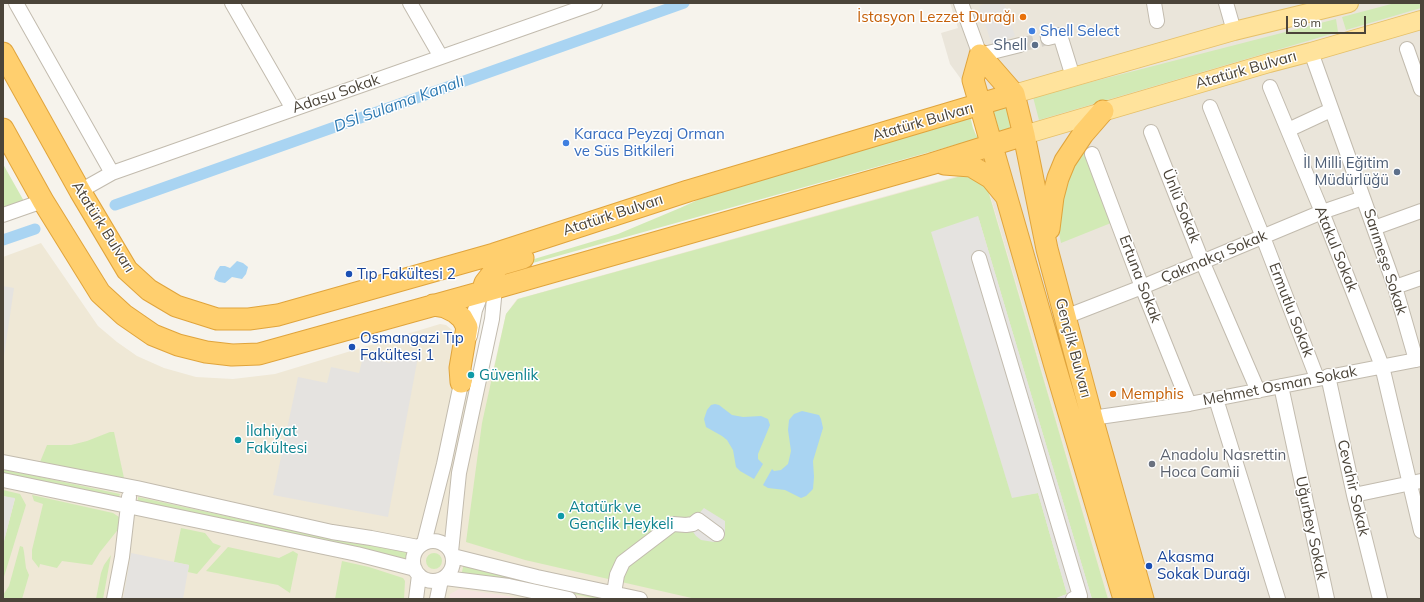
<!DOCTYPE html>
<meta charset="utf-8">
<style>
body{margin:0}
#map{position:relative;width:1424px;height:602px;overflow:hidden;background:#f6f3ec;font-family:Mulish,sans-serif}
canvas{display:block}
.frame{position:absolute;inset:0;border:4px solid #4b4439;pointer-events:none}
.scale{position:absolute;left:1286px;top:16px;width:80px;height:18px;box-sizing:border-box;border:2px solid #4b4439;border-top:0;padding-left:5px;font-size:12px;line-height:14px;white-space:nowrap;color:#4b4439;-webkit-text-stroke:3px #fff;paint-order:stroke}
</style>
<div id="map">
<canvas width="1424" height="602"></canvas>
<div class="frame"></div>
<div class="scale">50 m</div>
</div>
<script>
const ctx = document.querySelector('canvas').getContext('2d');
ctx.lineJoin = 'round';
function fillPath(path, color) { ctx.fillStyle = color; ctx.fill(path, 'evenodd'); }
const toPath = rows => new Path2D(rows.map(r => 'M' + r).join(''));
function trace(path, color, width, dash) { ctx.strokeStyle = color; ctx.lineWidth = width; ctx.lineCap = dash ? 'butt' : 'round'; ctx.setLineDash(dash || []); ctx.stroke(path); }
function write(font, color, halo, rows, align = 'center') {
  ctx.font = font + ' Mulish,sans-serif'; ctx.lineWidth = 3; ctx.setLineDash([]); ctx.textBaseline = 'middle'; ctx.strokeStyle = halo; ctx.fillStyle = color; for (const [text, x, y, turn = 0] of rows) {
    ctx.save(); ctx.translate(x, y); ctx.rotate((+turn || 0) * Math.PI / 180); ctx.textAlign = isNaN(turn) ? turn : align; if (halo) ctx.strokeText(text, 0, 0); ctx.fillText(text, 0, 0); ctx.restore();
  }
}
const residential = toPath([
 [950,3,1421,3,1421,599,1110,599,989,192,966,86,950,64,941,33,958,28]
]);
const education = toPath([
 [965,174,970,175,989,192,1110,599,3,599,3,257,41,243,98,326,117,342,137,356,164,368,196,377,233,379,275,374,440,324,446,325,457,334,449,366,492,375,506,314,517,299]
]);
const medical = toPath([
 [459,589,502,595,523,599,449,599,450,594]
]);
const green = toPath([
 [1395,3,1421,3,1421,8,1346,30,1342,17],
 [1336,19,1338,32,1039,120,1033,97],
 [1006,107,1010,109,1012,125,1006,131,997,131,991,111],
 [972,115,971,120,973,128,976,135,980,138,504,271,504,268,618,234,680,208,702,198],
 [1083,151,1111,223,1061,243,1058,228,1062,186],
 [3,164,25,203,3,212],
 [965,175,970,175,987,187,1108,599,1092,599,978,216,1012,497,1038,493,1067,594,1054,599,696,599,525,560,466,542,482,423,506,314,518,299],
 [110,432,114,432,124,478,40,462,47,445,71,445,87,441],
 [3,469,120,494,119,497,3,473],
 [3,490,20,494,26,505,3,580,3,541,4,541,15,499,3,496],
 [32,495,113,513,119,517,121,522,120,527,100,552,92,565,62,561,57,568,40,564,39,568,32,559,32,550,43,504,34,501],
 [138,497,318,536,352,543,408,551,406,564,138,502],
 [181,528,205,533,213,543,221,546,197,574,188,572,189,565,174,562],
 [20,546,23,547,24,552,26,568,29,575,22,599,3,599,3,595,9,586],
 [228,547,279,558,293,551,298,554,290,593,278,585,206,571],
 '426 561a8 8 0 1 1 16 0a8 8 0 1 1-16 0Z',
 [111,555,103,599,96,599,101,573,104,565],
 [342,561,369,567,403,578,405,581,404,599,335,599],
 [464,563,614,599,598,599,510,581,461,576]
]);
const parking = toPath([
 [987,3,1004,3,1015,36,992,45,979,6],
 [978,216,1092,599,1054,599,1067,594,1038,493,1012,498,931,232],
 [3,286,14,288,3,363],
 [393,351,418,357,388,517,273,495,298,377,327,383,331,367,359,373,363,357,390,363],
 [3,496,15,498,4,541,3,541],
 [704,508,725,521,725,532,724,538,720,541,714,542,701,540,696,536,691,529,691,522],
 [131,553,189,565,183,599,123,599]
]);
const water = toPath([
 [237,261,243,263,248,267,246,274,242,279,232,277,225,283,219,282,214,279,216,272,220,266,225,266,230,268],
 [715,404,719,405,732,415,743,417,761,416,768,419,770,425,758,454,758,459,763,464,754,479,740,471,736,467,733,450,727,440,722,436,706,427,704,419,707,410,711,405],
 [802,411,819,415,821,419,823,428,813,461,814,477,813,489,806,496,801,498,785,490,768,488,763,485,772,469,774,471,781,470,788,464,791,451,788,430,789,420,794,414]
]);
const canal = toPath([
 [115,205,684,3],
 [3,240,35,229]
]);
const minorTunnel = toPath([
 [1020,45,1048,38]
]);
const minor = toPath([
 [16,3,112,173],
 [232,3,293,109],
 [410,3,441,57],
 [961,3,980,55,1020,45],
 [1154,3,1157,21],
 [1226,3,1234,31],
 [1048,38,1060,35,1073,77],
 [1407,49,1421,89],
 [1311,52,1395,287,1416,360],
 [1270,87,1322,212,1382,366,1421,531],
 [1210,107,1263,237,1317,378],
 [1288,130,1331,110],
 [1151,132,1202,261,1258,391],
 [1092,154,1142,287,1189,404],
 [80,191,112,173,595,3],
 [3,215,43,201],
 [1374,228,1421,211],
 [979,258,1080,596,1073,599],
 [1395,287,1421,278],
 [1065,317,1142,287,1322,212,1363,198],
 [470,336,475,310,482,292],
 [1328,376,1354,495,1380,599],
 [1281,386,1327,599],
 [1216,399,1278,599],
 [1092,418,1189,404,1421,359],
 [3,462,137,488,332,532,371,538,418,547],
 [3,480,357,554,415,569],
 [1354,495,1421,481],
 '413 561a20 20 0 1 1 40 0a20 20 0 1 1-40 0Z',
 [424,543,444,464,463,374],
 [451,552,459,473,492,319,495,288],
 [453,556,537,577,640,599],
 [445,578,509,586,569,599],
 [614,593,617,575,623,562,673,524,686,525,693,524,698,520,717,534],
 [114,599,122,557,129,497],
 [416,599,419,575],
 [437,599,441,580]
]);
const major = toPath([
 [1014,94,1073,77,1234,31,1349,3],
 [1024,135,1269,63,1311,52,1421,20]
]);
const highway = toPath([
 [3,53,80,191,127,270,149,290,176,306,217,319,249,319,278,315,494,254,688,191,1014,94],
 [980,55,1014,94,1024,135,1047,249,1092,418,1143,599],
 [980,55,973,80,1055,366,1124,599],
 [3,129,43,201,100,293,124,315,153,335,178,345,206,352,232,355,259,354,482,292,931,164,1024,135],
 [944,164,971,166,991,178,1005,195],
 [1049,229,1053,197,1058,178,1065,161,1083,134,1103,111],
 [482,292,485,283,499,265,523,258],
 [433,305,445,307,455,312,462,318,467,327,460,368,461,382]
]);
const markers = [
 [1023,17,4,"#e8710a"],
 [1032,31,4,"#3f7fe0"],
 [1035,45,4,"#5c6f8a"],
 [566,143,4,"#3f7fe0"],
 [1397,172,4,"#5c6f8a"],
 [349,274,4,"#1a4fb4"],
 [352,347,4,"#1a4fb4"],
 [471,375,4,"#0f9aa8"],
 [1113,394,4,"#e8710a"],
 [238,440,4,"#0f9aa8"],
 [1152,464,4,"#6b7280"],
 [561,516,4,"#0f9aa8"],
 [1149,566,4,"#1a4fb4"]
];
const foodNames = [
 ["İstasyon Lezzet Durağı",1015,17],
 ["Memphis",1121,394,"left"]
];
const shopNames = [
 ["Shell Select",1040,31],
 ["Karaca Peyzaj Orman",574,134],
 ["ve Süs Bitkileri",574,151]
];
const serviceNames = [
 ["Shell",1027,45],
 ["İl Milli Eğitim",1389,163],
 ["Müdürlüğü",1389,180]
];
const streetNames = [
 ["Atatürk Bulvarı",1246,70,-16],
 ["Adasu Sokak",336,94,-19],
 ["Atatürk Bulvarı",923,122,-16],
 ["Ünlü Sokak",1181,206,68],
 ["Atatürk Bulvarı",613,215,-18],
 ["Atatürk Bulvarı",103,227,58],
 ["Atakul Sokak",1336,249,68],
 ["Çakmakçı Sokak",1214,257,-23],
 ["Sarımeşe Sokak",1385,262,72],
 ["Ertuna Sokak",1140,279,69],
 ["Ermutlu Sokak",1291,310,69],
 ["Gençlik Bulvarı",1073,348,75],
 ["Mehmet Osman Sokak",1280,386,-11],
 ["Cevahir Sokak",1353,488,77],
 ["Uğurbey Sokak",1311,528,78]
];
const transitNames = [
 ["Tıp Fakültesi 2",357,274],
 ["Osmangazi Tıp",360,338],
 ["Fakültesi 1",360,355],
 ["Akasma",1157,557],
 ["Sokak Durağı",1157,574]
];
const cultureNames = [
 ["Güvenlik",479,375],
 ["İlahiyat",246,431],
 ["Fakültesi",246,448],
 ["Atatürk ve",569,507],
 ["Gençlik Heykeli",569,524]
];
const worshipNames = [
 ["Anadolu Nasrettin",1160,455],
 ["Hoca Camii",1160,472]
];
const waterNames = [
 ["DSİ Sulama Kanalı",399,104,-20]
];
fillPath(residential, '#eae5da');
fillPath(education, '#efe8d6');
fillPath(medical, '#f6e3e0');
fillPath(green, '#d2eab5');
fillPath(parking, '#e5e3e0');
fillPath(water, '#a9d4f2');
trace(canal, '#a9d4f2', 11);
trace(minorTunnel, '#d4d0c8', 14, [14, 7]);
trace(minor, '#c2bbae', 16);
trace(major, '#e6c16a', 20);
trace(highway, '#e0a43c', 23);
trace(minor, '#fff', 14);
trace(major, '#ffe39c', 18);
trace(highway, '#ffcf6e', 21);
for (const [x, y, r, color] of markers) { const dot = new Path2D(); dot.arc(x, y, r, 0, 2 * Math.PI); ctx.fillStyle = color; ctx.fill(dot); trace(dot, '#fff', 1.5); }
write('15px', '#c56008', '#fff', foodNames, 'right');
write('15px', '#366cbe', '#fff', shopNames, 'left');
write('15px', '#4e5e75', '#fff', serviceNames, 'right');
write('15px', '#4b4439', '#fff', streetNames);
write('15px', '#164399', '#fff', transitNames, 'left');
write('15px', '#0d838f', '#fff', cultureNames, 'left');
write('15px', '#5b616d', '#fff', worshipNames, 'left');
write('italic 16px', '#2e7ab2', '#fff', waterNames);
</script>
